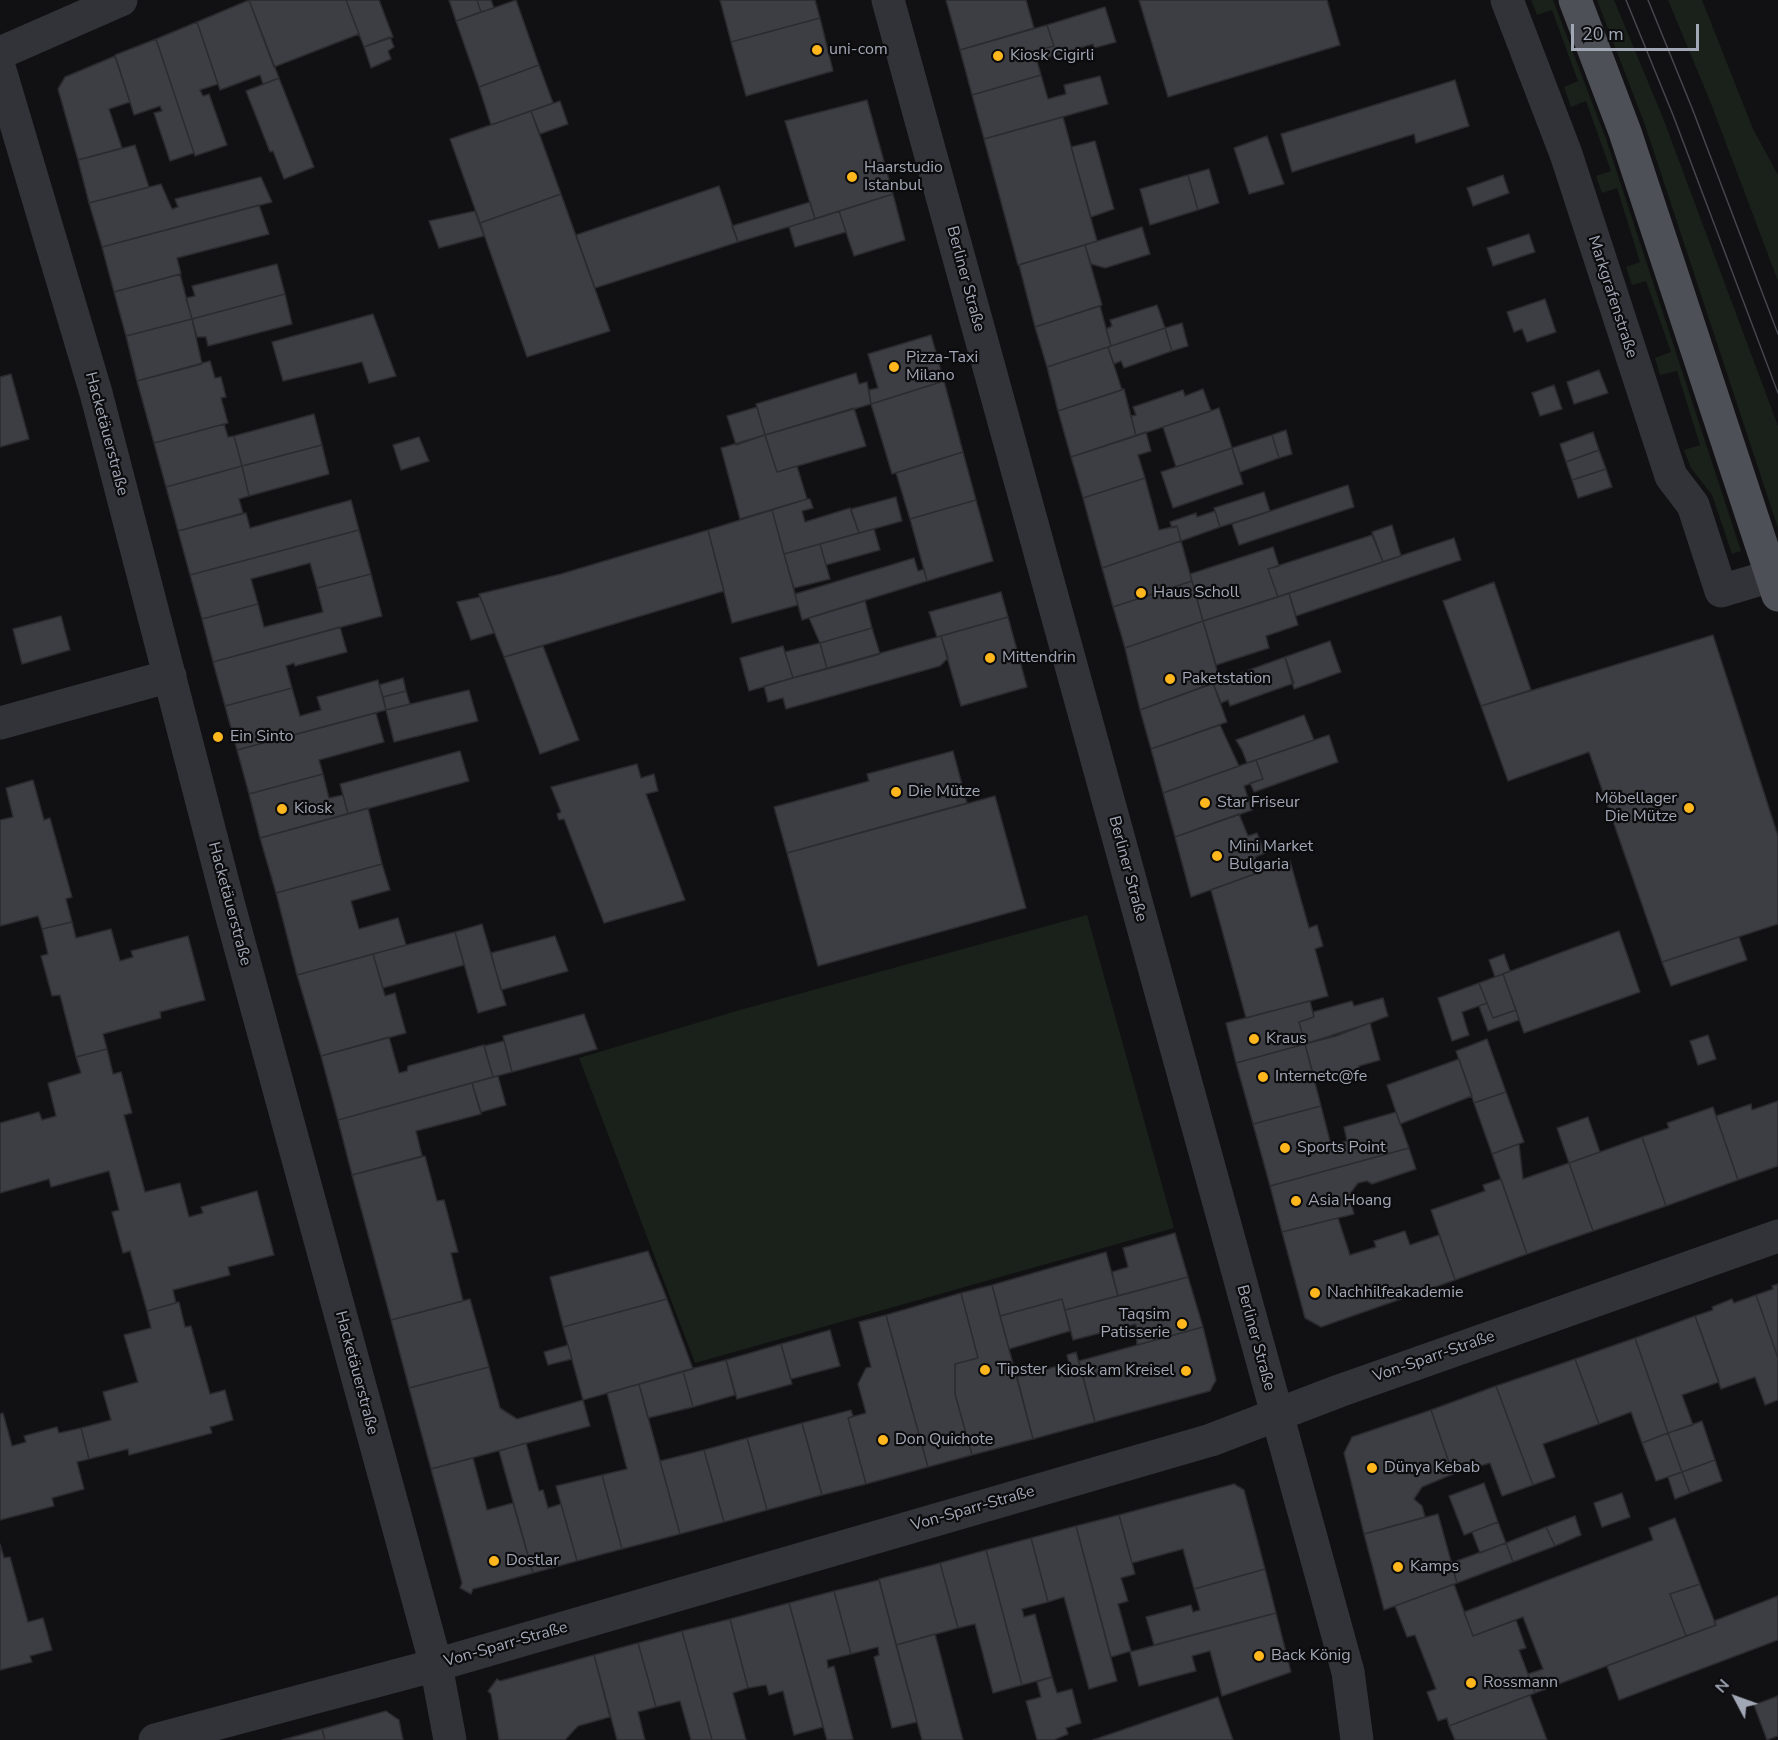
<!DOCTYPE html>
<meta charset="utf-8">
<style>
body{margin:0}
#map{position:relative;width:1778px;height:1740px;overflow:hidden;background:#111113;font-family:"Nunito Sans",sans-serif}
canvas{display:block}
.north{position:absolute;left:1706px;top:1668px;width:60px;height:60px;-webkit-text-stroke:4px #0c0c0e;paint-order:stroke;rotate:311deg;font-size:16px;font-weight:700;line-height:24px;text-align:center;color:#a1a7b5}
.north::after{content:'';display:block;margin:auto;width:21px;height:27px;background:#a1a7b5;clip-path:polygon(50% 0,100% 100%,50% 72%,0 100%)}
.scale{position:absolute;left:1571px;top:24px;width:128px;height:27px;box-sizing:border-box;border:3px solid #a1a7b5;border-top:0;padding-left:8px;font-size:18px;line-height:21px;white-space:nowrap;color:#a1a7b5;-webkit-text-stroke:4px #0c0c0e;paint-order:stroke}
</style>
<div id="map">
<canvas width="1778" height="1740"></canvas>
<div class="north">N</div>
<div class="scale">20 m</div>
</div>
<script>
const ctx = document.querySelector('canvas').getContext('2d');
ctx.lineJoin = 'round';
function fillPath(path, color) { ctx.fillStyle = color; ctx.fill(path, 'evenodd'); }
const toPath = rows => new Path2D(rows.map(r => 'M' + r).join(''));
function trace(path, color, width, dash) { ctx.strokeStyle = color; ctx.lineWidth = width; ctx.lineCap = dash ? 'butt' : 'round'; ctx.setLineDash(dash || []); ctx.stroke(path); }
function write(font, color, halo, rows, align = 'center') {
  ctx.font = font + ' "Nunito Sans",sans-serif'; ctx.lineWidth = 4.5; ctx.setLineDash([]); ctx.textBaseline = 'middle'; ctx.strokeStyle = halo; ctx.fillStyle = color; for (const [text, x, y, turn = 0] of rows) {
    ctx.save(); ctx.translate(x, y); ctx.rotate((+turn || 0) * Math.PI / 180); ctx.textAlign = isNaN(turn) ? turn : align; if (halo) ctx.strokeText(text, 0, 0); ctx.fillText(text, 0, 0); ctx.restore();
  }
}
const green = toPath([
 [1531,0,1553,0,1606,139,1741,551,1732,554,1712,495,1691,468,1684,450,1700,445,1677,371,1660,375,1655,358,1671,352,1646,281,1632,285,1626,267,1640,262,1617,188,1602,193,1596,176,1611,171,1586,101,1571,107,1564,87,1578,81,1552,10,1537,15],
 [1597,0,1614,0,1663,118,1778,426,1778,528,1645,125],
 [1668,0,1702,0,1753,129,1778,175,1778,281,1710,101],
 [1087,915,1174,1228,695,1363,579,1058,740,1010]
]);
const building = toPath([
 [249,0,346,0,359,34,274,67,249,0],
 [249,0,279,78,263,84,260,75,220,90,197,22,249,0],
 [346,0,379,0,393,37,364,47,346,0],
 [449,0,477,0,481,12,456,21,449,0],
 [477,0,491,0,494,8,481,12,477,0],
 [516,0,539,65,479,87,456,21,516,0],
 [720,0,815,0,820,18,731,42,720,0],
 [946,0,1026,0,1034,28,960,50,946,0],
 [1139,0,1327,0,1340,45,1168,97,1139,0],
 [1105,7,1116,42,1094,48,1093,44,1036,61,1034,51,1054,46,1047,25,1105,7],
 [820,18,833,71,746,96,731,42,820,18],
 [197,22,218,84,200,90,203,96,209,94,227,145,195,156,156,39,197,22],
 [1047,25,1054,46,1034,51,1041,75,972,95,960,50,1047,25],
 [390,37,394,47,388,51,391,59,371,68,364,47,390,37],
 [156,39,194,153,170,161,154,113,162,111,160,106,134,115,115,55,156,39],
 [115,56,130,102,109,109,122,148,78,160,58,89,65,77,115,56],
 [539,65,553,103,491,125,479,87,539,65],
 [1041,75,1048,99,1066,94,1064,85,1100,76,1108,104,984,139,972,95,1041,75],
 [279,78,314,167,284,179,273,151,270,152,246,91,279,78],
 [1455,80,1469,126,1416,143,1414,134,1292,172,1281,134,1455,80],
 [867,100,893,194,815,219,785,121,867,100],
 [560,101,568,124,540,134,531,111,560,101],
 [531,111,561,194,480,223,450,139,531,111],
 [1063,117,1097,241,1018,265,984,139,1063,117],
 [1267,136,1284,184,1249,194,1234,148,1267,136],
 [1095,141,1114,209,1091,217,1071,147,1095,141],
 [135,145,149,187,89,203,78,160,135,145],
 [1209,169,1219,203,1198,210,1188,175,1209,169],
 [1188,175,1198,210,1150,225,1140,189,1188,175],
 [1503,175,1509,193,1473,206,1467,188,1503,175],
 [261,177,272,202,102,247,89,203,161,184,172,209,178,207,175,199,261,177],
 [719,186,738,242,595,288,576,235,719,186],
 [561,194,610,331,527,357,480,223,561,194],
 [893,194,905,240,854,256,839,211,893,194],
 [810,202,815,219,738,242,732,226,810,202],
 [259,205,269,234,177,258,181,274,114,292,102,247,259,205],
 [475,211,484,236,439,248,429,221,475,211],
 [839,211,846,232,795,247,789,227,839,211],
 [1142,227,1150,254,1105,268,1091,264,1085,245,1142,227],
 [1529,234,1535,252,1493,266,1487,248,1529,234],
 [1085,245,1102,305,1035,327,1019,265,1085,245],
 [277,264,285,294,192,319,186,298,195,296,192,286,277,264],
 [180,274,192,319,126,336,114,292,180,274],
 [285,294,292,324,208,346,206,337,197,337,192,319,285,294],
 [1545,299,1556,332,1527,342,1522,329,1514,332,1507,312,1545,299],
 [1157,305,1165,328,1111,346,1106,329,1112,326,1110,320,1157,305],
 [1100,306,1111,346,1047,367,1035,327,1100,306],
 [373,314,396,376,369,383,362,362,283,381,272,342,373,314],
 [192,319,202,364,137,381,126,336,192,319],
 [1182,323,1188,346,1172,351,1165,328,1182,323],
 [1165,328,1172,351,1124,368,1121,361,1114,364,1108,347,1165,328],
 [931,335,944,381,871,404,869,390,878,388,868,354,931,335],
 [1108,347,1122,390,1058,411,1047,367,1108,347],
 [210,361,215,378,221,377,226,397,221,398,228,423,154,443,137,381,210,361],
 [1599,370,1608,393,1574,404,1567,382,1599,370],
 [856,373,859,384,867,382,871,404,765,435,756,404,856,373],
 [11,374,29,439,0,447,0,377,11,374],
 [944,381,963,452,892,474,871,404,944,381],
 [1554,385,1562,409,1540,416,1532,393,1554,385],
 [1124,389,1136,436,1071,457,1058,411,1124,389],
 [1203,389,1211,411,1136,436,1131,416,1136,415,1133,407,1183,390,1185,396,1203,389],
 [757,407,765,435,736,445,727,416,757,407],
 [854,408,866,446,777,472,765,435,854,408],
 [1219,408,1232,448,1176,467,1163,427,1219,408],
 [314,414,322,445,242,466,234,436,314,414],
 [224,424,228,437,234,436,242,466,166,487,154,443,224,424],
 [1286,430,1292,454,1279,458,1272,435,1286,430],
 [1146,432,1151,451,1138,455,1145,478,1083,498,1071,457,1146,432],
 [1593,432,1599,450,1566,462,1560,444,1593,432],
 [765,435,777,472,797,466,807,499,740,519,721,448,765,435],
 [1272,435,1279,458,1240,472,1232,448,1272,435],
 [419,437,429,461,401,470,393,445,419,437],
 [322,445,329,474,249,496,242,466,322,445],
 [1232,448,1243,484,1173,508,1161,472,1232,448],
 [1599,450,1606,469,1572,480,1566,462,1599,450],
 [963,452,976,500,910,519,896,473,963,452],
 [242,466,249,496,239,499,243,513,178,531,166,487,242,466],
 [1606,469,1612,487,1578,498,1572,480,1606,469],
 [1145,478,1159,530,1177,526,1181,541,1102,568,1083,498,1145,478],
 [1348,485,1354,507,1239,545,1232,524,1348,485],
 [1264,492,1270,511,1220,527,1214,508,1264,492],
 [896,497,902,521,859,533,851,509,896,497],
 [807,499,810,499,813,508,802,511,805,522,850,508,859,533,784,554,772,510,807,499],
 [351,500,359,530,190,575,178,531,246,513,250,528,351,500],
 [976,500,993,561,927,581,910,519,976,500],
 [772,510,798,605,732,623,708,530,772,510],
 [1215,511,1220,527,1181,541,1177,526,1172,528,1170,522,1196,513,1197,517,1215,511],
 [1392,525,1401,556,1383,562,1372,532,1392,525],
 [874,529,880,550,826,565,820,544,874,529],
 [359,530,371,574,317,588,310,563,251,579,258,604,202,619,190,575,359,530],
 [708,530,724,591,504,657,479,594,561,574,708,530],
 [1372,535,1383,562,1278,597,1268,569,1372,535],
 [1454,538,1461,560,1296,616,1289,593,1454,538],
 [1181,541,1192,581,1113,607,1102,568,1181,541],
 [820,544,830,579,794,588,784,554,820,544],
 [1273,547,1279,566,1268,569,1278,597,1203,621,1190,574,1273,547],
 [914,558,918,571,924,569,927,581,802,620,795,594,914,558],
 [371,574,382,616,213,662,202,619,258,604,264,627,323,612,317,588,371,574],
 [1192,581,1203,621,1125,648,1113,607,1192,581],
 [1494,582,1531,690,1481,706,1443,601,1494,582],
 [1001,592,1008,617,937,637,929,612,1001,592],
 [1289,593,1298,625,1266,636,1269,648,1216,665,1203,621,1289,593],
 [480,597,494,633,471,640,457,602,480,597],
 [865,601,872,628,820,643,809,618,865,601],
 [61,616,70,650,22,664,13,629,61,616],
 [1008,617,1027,687,961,706,941,636,1008,617],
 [1203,621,1220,681,1140,710,1125,648,1203,621],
 [340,627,347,652,295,666,294,663,286,666,292,688,225,706,213,662,340,627],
 [872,628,880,654,827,669,820,643,872,628],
 [1713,635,1778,836,1778,924,1662,962,1589,752,1508,781,1481,706,1713,635],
 [941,636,948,658,940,666,786,709,783,698,768,702,764,686,941,636],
 [1330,641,1341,672,1294,689,1285,657,1330,641],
 [820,643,827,669,793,678,785,652,820,643],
 [543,646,579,740,540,754,504,657,543,646],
 [783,646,793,678,749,691,740,658,783,646],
 [1285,657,1294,683,1230,706,1228,700,1221,703,1213,683,1285,657],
 [403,678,406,691,383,697,379,685,403,678],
 [378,680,386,710,237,750,225,706,292,688,300,716,321,710,317,697,378,680],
 [1213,683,1227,722,1151,749,1140,710,1213,683],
 [469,690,478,721,394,742,386,710,469,690],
 [406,691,410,704,386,710,383,697,406,691],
 [376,713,384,742,319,760,323,774,249,794,237,750,376,713],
 [1304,715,1314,740,1247,763,1242,750,1236,740,1304,715],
 [1220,725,1239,766,1163,793,1151,749,1220,725],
 [1329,735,1338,762,1254,792,1250,783,1263,779,1256,760,1329,735],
 [460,751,469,781,348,814,340,784,460,751],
 [953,751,967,803,787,853,774,807,869,781,867,774,953,751],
 [1256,760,1263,779,1244,786,1252,810,1175,837,1163,793,1256,760],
 [637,764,641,778,654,774,658,791,646,794,685,900,604,923,564,819,559,820,557,814,561,812,551,787,637,764],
 [323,774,329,798,343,795,348,814,260,838,249,794,323,774],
 [33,780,44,820,50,818,72,897,66,899,72,922,42,929,38,916,0,926,0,820,13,817,6,788,33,780],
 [995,796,1026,908,818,966,787,853,995,796],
 [368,808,382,864,276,893,260,838,368,808],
 [1239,814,1248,836,1257,833,1265,853,1255,857,1260,872,1191,897,1175,837,1239,814],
 [1290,861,1309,928,1317,925,1323,946,1315,949,1328,996,1246,1018,1211,890,1290,861],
 [382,864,390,890,351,901,359,929,398,918,406,945,297,975,276,893,382,864],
 [72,922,76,938,111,929,120,961,133,957,131,951,188,936,205,1000,160,1012,161,1018,103,1034,107,1049,76,1057,60,995,52,996,41,956,48,954,42,929,72,922],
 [482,924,506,1005,478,1013,455,932,482,924],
 [1619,931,1640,992,1524,1033,1503,974,1619,931],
 [455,932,464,965,383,988,373,954,455,932],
 [555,936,568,971,501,990,491,953,555,936],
 [1739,937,1747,960,1671,986,1662,962,1739,937],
 [373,954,385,996,395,993,406,1033,321,1056,297,975,373,954],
 [1504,954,1510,971,1495,977,1489,960,1504,954],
 [1503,974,1516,1010,1493,1018,1479,983,1503,974],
 [1479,983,1487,1003,1462,1012,1469,1035,1452,1041,1438,998,1479,983],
 [1383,998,1388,1016,1336,1036,1305,1044,1299,1022,1314,1017,1313,1012,1352,1001,1354,1006,1383,998],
 [1310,1001,1314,1017,1299,1022,1305,1044,1236,1063,1226,1023,1310,1001],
 [1487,1003,1493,1018,1516,1010,1519,1020,1488,1031,1479,1006,1487,1003],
 [584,1014,597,1049,512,1072,503,1036,584,1014],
 [1370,1023,1380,1060,1359,1066,1359,1069,1330,1077,1328,1070,1313,1074,1305,1044,1370,1023],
 [1708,1035,1716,1059,1698,1065,1690,1041,1708,1035],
 [389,1037,399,1073,407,1071,408,1066,484,1045,493,1077,338,1120,321,1056,389,1037],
 [1487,1039,1506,1092,1474,1103,1456,1051,1487,1039],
 [504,1041,512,1072,493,1077,484,1046,504,1041],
 [1305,1044,1321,1106,1253,1124,1236,1063,1305,1044],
 [107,1049,113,1074,121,1072,132,1113,124,1115,145,1192,180,1183,189,1217,203,1213,201,1207,257,1191,274,1255,228,1267,230,1275,173,1290,176,1303,147,1311,130,1251,123,1253,112,1212,119,1210,109,1171,51,1187,49,1179,0,1193,0,1123,39,1112,42,1120,56,1116,48,1083,81,1073,76,1057,107,1049],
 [1459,1059,1472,1096,1400,1124,1387,1085,1459,1059],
 [498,1076,506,1105,481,1112,472,1083,498,1076],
 [472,1083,481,1114,416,1131,422,1156,352,1175,338,1120,472,1083],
 [1506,1092,1524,1142,1492,1154,1474,1103,1506,1092],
 [1778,1101,1778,1166,1738,1180,1716,1116,1751,1104,1752,1110,1778,1101],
 [1321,1106,1331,1145,1347,1141,1344,1127,1396,1112,1409,1148,1270,1186,1253,1124,1321,1106],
 [1713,1107,1738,1180,1666,1206,1642,1137,1669,1128,1667,1123,1713,1107],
 [1588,1117,1600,1152,1569,1163,1557,1128,1588,1117],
 [1642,1137,1666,1206,1593,1231,1569,1163,1642,1137],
 [1519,1144,1523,1179,1569,1163,1593,1231,1527,1254,1492,1154,1519,1144],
 [1409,1148,1416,1169,1372,1184,1367,1181,1358,1183,1349,1195,1354,1214,1282,1232,1270,1186,1409,1148],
 [425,1156,437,1201,444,1200,458,1252,451,1253,463,1301,391,1320,352,1175,425,1156],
 [1501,1179,1527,1254,1455,1280,1431,1210,1485,1191,1483,1185,1501,1179],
 [1338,1218,1350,1255,1376,1247,1374,1241,1405,1231,1410,1245,1439,1235,1455,1280,1321,1327,1305,1318,1282,1232,1338,1218],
 [1175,1233,1188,1277,1118,1296,1112,1272,1128,1267,1123,1248,1175,1233],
 [648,1251,667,1299,563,1327,550,1277,648,1251],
 [1106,1252,1118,1296,1065,1310,1062,1299,1000,1316,992,1285,1106,1252],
 [1188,1277,1203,1327,1137,1345,1136,1324,1073,1340,1065,1310,1188,1277],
 [1778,1284,1778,1358,1756,1295,1773,1289,1772,1286,1778,1284],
 [992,1285,1033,1439,972,1455,955,1394,955,1364,978,1358,961,1293,992,1285],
 [961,1293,978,1358,955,1364,955,1394,972,1455,928,1467,886,1315,961,1293],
 [1756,1295,1778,1358,1778,1400,1765,1405,1755,1377,1721,1389,1695,1316,1713,1310,1712,1307,1732,1299,1734,1303,1756,1295],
 [470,1299,489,1367,409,1388,391,1320,470,1299],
 [667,1299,693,1369,583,1400,563,1327,667,1299],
 [1062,1299,1070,1331,1009,1349,1000,1316,1062,1299],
 [179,1302,185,1327,191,1326,210,1394,225,1390,233,1420,210,1427,212,1433,129,1455,128,1449,89,1459,81,1428,111,1420,103,1392,138,1382,124,1335,151,1328,147,1311,179,1302],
 [886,1315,928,1467,866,1484,848,1418,866,1413,858,1384,866,1368,871,1367,859,1322,886,1315],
 [1695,1316,1719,1382,1682,1395,1693,1425,1668,1433,1635,1338,1695,1316],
 [1203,1327,1216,1380,1210,1391,1095,1422,1079,1361,1203,1327],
 [830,1330,840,1366,791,1379,781,1344,830,1330],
 [1635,1338,1668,1433,1642,1443,1631,1412,1599,1424,1575,1359,1635,1338],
 [781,1344,792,1384,737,1399,726,1360,781,1344],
 [568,1345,572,1359,548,1365,544,1352,568,1345],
 [1076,1352,1095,1422,1033,1439,1017,1377,1069,1363,1067,1355,1076,1352],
 [1575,1359,1599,1424,1543,1444,1555,1477,1533,1485,1496,1386,1575,1359],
 [726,1360,735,1395,693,1407,683,1371,726,1360],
 [489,1367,500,1408,517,1419,583,1400,590,1426,431,1469,409,1388,489,1367],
 [683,1371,693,1407,648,1418,639,1384,683,1371],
 [639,1384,680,1534,622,1549,602,1475,627,1469,607,1393,639,1384],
 [1496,1386,1533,1485,1502,1496,1490,1463,1453,1474,1431,1410,1496,1386],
 [851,1410,853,1416,848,1418,866,1484,822,1495,802,1423,851,1410],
 [1431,1410,1453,1474,1422,1487,1414,1499,1422,1506,1425,1517,1364,1534,1344,1453,1352,1437,1431,1410],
 [3,1413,12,1446,26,1442,24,1436,57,1427,59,1433,81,1428,89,1459,77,1462,84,1489,52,1498,54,1506,0,1520,0,1414,3,1413],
 [1702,1421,1715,1460,1682,1472,1668,1433,1702,1421],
 [802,1423,822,1495,767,1510,747,1438,802,1423],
 [1668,1433,1682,1472,1656,1481,1642,1443,1668,1433],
 [747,1438,767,1510,724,1522,704,1450,747,1438],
 [526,1443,539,1491,543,1490,548,1508,561,1504,577,1561,533,1573,499,1451,526,1443],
 [704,1450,724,1522,680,1534,660,1461,704,1450],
 [473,1458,487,1510,513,1503,533,1573,473,1589,471,1594,460,1588,462,1583,431,1469,473,1458],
 [1715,1460,1722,1481,1690,1493,1682,1472,1715,1460],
 [1682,1472,1690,1493,1675,1499,1668,1477,1682,1472],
 [602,1475,622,1549,577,1561,556,1486,602,1475],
 [1484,1483,1498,1522,1464,1535,1449,1496,1484,1483],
 [1234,1484,1244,1490,1265,1569,1194,1589,1183,1549,1132,1563,1119,1515,1234,1484],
 [1622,1493,1630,1517,1602,1527,1594,1503,1622,1493],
 [1438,1514,1457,1583,1384,1610,1364,1534,1438,1514],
 [1119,1515,1135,1574,1121,1578,1128,1601,1118,1604,1131,1651,1111,1657,1076,1526,1119,1515],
 [1575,1516,1581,1535,1555,1546,1546,1527,1575,1516],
 [1675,1518,1700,1584,1670,1594,1686,1636,1535,1693,1528,1674,1543,1669,1523,1617,1473,1636,1464,1612,1653,1540,1649,1528,1675,1518],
 [1498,1522,1506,1543,1480,1553,1472,1532,1498,1522],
 [1076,1526,1117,1681,1089,1689,1064,1597,1048,1602,1031,1538,1076,1526],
 [1546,1527,1555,1546,1513,1562,1506,1543,1546,1527],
 [1031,1538,1048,1602,1022,1609,1024,1617,1035,1614,1052,1677,1022,1685,986,1550,1031,1538],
 [1506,1543,1513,1562,1457,1583,1451,1563,1506,1543],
 [0,1544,4,1558,10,1557,28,1622,43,1618,52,1650,30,1656,32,1662,0,1670,0,1544],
 [986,1550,1022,1685,993,1693,975,1624,958,1628,940,1563,986,1550],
 [940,1563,958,1628,896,1645,879,1579,940,1563],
 [1265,1569,1276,1613,1154,1645,1146,1617,1191,1605,1193,1612,1200,1610,1194,1589,1265,1569],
 [879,1580,917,1722,892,1728,874,1657,879,1655,878,1647,851,1654,834,1591,879,1580],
 [1454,1584,1473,1636,1516,1620,1526,1648,1519,1650,1535,1693,1449,1726,1447,1718,1438,1721,1427,1692,1436,1689,1415,1635,1407,1637,1395,1606,1454,1584],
 [1700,1584,1716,1625,1686,1636,1670,1594,1700,1584],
 [834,1591,851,1654,827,1660,828,1668,834,1666,853,1739,848,1740,827,1740,789,1603,834,1591],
 [1778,1596,1778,1640,1619,1700,1607,1666,1716,1625,1714,1621,1778,1596],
 [789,1603,823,1727,794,1735,783,1691,769,1695,766,1685,748,1688,730,1619,789,1603],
 [1276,1613,1291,1672,1222,1696,1210,1651,1192,1656,1196,1671,1139,1686,1130,1652,1276,1613],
 [730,1619,748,1688,733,1693,746,1740,712,1740,682,1631,730,1619],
 [682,1631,712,1740,691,1740,680,1701,656,1707,638,1643,682,1631],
 [935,1634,963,1740,922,1740,917,1722,896,1645,935,1634],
 [638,1643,656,1707,638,1712,645,1740,617,1740,594,1655,638,1643],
 [594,1655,610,1717,578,1726,565,1740,499,1740,491,1694,488,1691,497,1679,500,1681,594,1655],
 [1052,1677,1057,1693,1072,1689,1081,1723,1066,1728,1068,1734,1054,1740,1037,1740,1026,1701,1041,1697,1037,1682,1052,1677],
 [1530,1695,1547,1740,1455,1740,1449,1726,1530,1695],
 [1778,1696,1778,1736,1767,1740,1754,1705,1778,1696],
 [1218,1697,1233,1740,1093,1740,1218,1697],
 [386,1711,399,1720,403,1740,325,1740,322,1729,386,1711],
 [322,1729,325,1740,282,1740,322,1729]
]);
const minor = toPath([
 [888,0,1348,1672,1357,1740],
 [1507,0,1566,154,1671,476,1693,505,1721,591,1771,576],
 [0,53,121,0],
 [0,70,96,393,229,906,436,1665,450,1740],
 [0,723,170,676],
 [155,1740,436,1665,1211,1440,1339,1391,1778,1236]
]);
const major = toPath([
 [1575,0,1625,132,1778,595]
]);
const tram = toPath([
 [1626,0,1673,115,1778,393],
 [1648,0,1692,108,1778,334]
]);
const markers = [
 [817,50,6,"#ffb71d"],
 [998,56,6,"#ffb71d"],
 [852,177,6,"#ffb71d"],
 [894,367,6,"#ffb71d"],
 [1141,593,6,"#ffb71d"],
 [990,658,6,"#ffb71d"],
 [1170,679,6,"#ffb71d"],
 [218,737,6,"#ffb71d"],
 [896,792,6,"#ffb71d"],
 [1205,803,6,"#ffb71d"],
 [1689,808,6,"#ffb71d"],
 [282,809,6,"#ffb71d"],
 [1217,856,6,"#ffb71d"],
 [1254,1039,6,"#ffb71d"],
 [1263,1077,6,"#ffb71d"],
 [1285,1148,6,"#ffb71d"],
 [1296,1201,6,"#ffb71d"],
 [1315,1293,6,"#ffb71d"],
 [1182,1324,6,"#ffb71d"],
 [985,1370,6,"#ffb71d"],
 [1186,1371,6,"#ffb71d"],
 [883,1440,6,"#ffb71d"],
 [1372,1468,6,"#ffb71d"],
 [494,1561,6,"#ffb71d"],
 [1398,1567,6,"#ffb71d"],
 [1259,1656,6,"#ffb71d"],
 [1471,1683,6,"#ffb71d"]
];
const poiNames = [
 ["uni-com",829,50],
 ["Kiosk Cigirli",1010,56],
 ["Haarstudio",864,168],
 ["Istanbul",864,186],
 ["Pizza-Taxi",906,358],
 ["Milano",906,376],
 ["Haus Scholl",1153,593],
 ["Mittendrin",1002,658],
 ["Paketstation",1182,679],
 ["Ein Sinto",230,737],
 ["Die Mütze",908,792],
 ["Möbellager",1677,799,"right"],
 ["Die Mütze",1677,817,"right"],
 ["Star Friseur",1217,803],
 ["Kiosk",294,809],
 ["Mini Market",1229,847],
 ["Bulgaria",1229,865],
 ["Kraus",1266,1039],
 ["Internetc@fe",1275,1077],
 ["Sports Point",1297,1148],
 ["Asia Hoang",1308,1201],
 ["Nachhilfeakademie",1327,1293],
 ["Taqsim",1170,1315,"right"],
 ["Patisserie",1170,1333,"right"],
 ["Tipster",997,1370],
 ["Kiosk am Kreisel",1174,1371,"right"],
 ["Don Quichote",895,1440],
 ["Dünya Kebab",1384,1468],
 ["Dostlar",506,1561],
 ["Kamps",1410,1567],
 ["Back König",1271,1656],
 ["Rossmann",1483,1683]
];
const streetNames = [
 ["Berliner Straße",965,279,75],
 ["Markgrafenstraße",1612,297,72],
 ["Hacketäuerstraße",106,434,75],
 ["Berliner Straße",1127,869,75],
 ["Hacketäuerstraße",229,904,75],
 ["Berliner Straße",1255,1338,75],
 ["Von-Sparr-Straße",1434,1357,-19],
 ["Hacketäuerstraße",356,1373,75],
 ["Von-Sparr-Straße",973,1509,-16],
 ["Von-Sparr-Straße",506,1645,-16]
];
fillPath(green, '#19211a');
fillPath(building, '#3d3e43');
trace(building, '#2b2b2f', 1.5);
trace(minor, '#323338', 33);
trace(major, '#4e5057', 33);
trace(tram, '#45474d', 1.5);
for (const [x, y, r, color] of markers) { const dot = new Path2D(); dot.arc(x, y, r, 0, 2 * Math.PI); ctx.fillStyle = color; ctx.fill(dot); trace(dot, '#0c0c0e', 2); }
write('16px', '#a1a7b5', '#0c0c0e', poiNames, 'left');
write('16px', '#a1a7b5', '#0c0c0e', streetNames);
</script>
